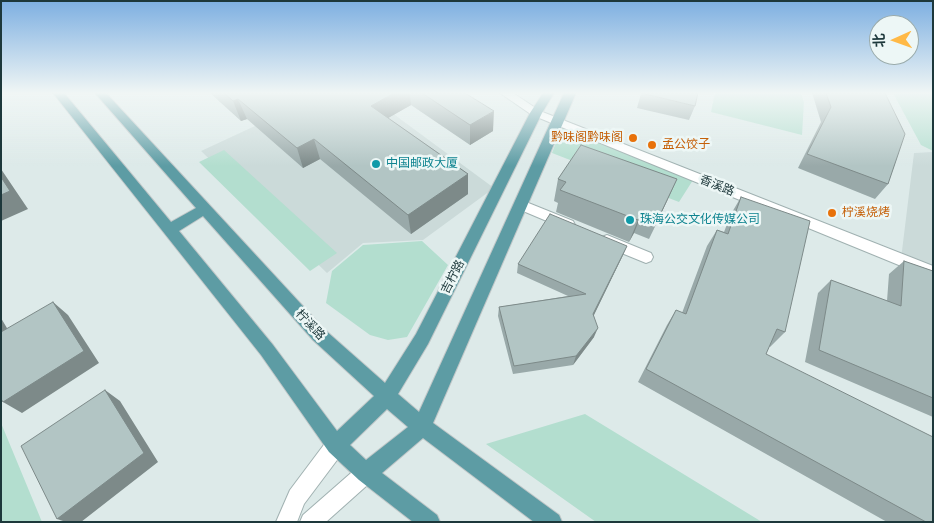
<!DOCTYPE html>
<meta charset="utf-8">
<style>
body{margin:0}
#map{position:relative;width:934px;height:523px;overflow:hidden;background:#ddeae9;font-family:"Fira Sans","Noto Sans SC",sans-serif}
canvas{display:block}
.frame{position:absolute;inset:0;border:2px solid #1d383b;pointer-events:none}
.north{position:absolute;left:869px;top:15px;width:50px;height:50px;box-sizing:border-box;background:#edf7f6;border:1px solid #9aabab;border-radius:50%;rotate:268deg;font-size:14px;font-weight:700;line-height:20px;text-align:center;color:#1d383b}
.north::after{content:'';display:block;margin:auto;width:18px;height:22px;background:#ffb946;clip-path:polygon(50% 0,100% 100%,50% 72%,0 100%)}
</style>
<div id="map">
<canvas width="934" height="523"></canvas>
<div class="frame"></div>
<div class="north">北</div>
</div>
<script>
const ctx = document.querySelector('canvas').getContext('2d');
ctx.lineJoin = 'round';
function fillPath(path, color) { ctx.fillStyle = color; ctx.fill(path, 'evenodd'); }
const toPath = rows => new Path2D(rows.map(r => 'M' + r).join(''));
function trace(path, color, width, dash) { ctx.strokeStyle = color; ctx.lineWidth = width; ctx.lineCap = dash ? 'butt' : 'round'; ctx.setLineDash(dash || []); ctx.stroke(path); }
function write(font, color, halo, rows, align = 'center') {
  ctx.font = font + ' "Fira Sans","Noto Sans SC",sans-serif'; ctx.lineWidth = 5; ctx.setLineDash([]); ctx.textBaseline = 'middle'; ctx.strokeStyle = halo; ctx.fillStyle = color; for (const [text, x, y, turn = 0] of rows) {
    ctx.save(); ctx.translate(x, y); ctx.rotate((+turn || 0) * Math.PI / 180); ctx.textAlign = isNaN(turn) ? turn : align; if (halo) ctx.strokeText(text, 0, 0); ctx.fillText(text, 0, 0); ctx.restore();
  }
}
const built = toPath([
 [326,93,365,93,494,188,423,240,363,243,327,273,201,151],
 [933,152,933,272,901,259,914,153]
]);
const green = toPath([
 [715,93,801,93,804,102,802,135,711,112],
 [893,93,933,93,933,151,921,145],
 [562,127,693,180,679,202,552,153],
 [224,150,337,253,310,271,199,162],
 [422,241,448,265,407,337,388,340,370,335,326,303,332,271,363,245],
 [585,414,762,522,596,522,486,444],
 [1,423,42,522,1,522]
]);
const minor = toPath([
 [500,93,513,93,540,111,933,266,933,279,532,115,500,93],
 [521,200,573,221,575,225,573,229,568,230,516,208,514,205,516,202,521,200],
 [607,235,651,253,653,257,651,261,646,263,602,245,600,241,602,237,607,235],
 [336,435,343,438,346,445,343,452,304,504,297,522,276,522,290,490,329,438,336,435],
 [366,463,373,466,376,473,373,480,326,522,300,522,303,515,359,466,366,463]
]);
const major = toPath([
 [53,93,64,93,171,222,196,208,95,93,106,93,325,330,385,383,416,334,530,113,543,93,554,93,542,113,428,344,398,394,419,412,564,93,576,93,433,423,559,515,562,522,534,522,423,438,382,473,437,515,440,522,413,522,359,480,329,452,261,355,53,93],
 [203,216,313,340,374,396,337,431,273,345,179,231,203,216],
 [387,409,408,427,366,460,350,445,387,409]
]);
const wall = toPath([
 [210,93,465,93,493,131,470,145,411,105,388,118,468,174,468,194,411,234,320,159,303,168,247,119,241,121],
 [641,93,695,106,689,120,637,108],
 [812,93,885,93,888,184,875,199,798,168,821,122],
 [558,179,677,179,649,239,634,233,629,242,556,212,558,203,554,201],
 [741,197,785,332,770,347,769,346,766,354,933,522,887,522,638,382,667,325,676,310,682,313,707,246,717,230,724,232,731,214],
 [627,246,623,255,594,315,594,337,573,365,513,374,498,316,499,307,568,296,517,273,518,264],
 [904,261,933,271,933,417,805,362,818,293,831,280,887,301,889,274]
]);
const shadedWall = toPath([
 [394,93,410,93,411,105,374,126,371,106],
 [238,99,247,119,241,121,233,101],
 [494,111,493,131,470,145,470,125],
 [314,139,320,159,303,168,297,148],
 [1,169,28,209,1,221],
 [468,174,468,194,411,234,408,215],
 [677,179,667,201,649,239,659,217],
 [643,211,634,233,629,242,638,220],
 [627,246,623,255,590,323,593,314],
 [53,302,68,315,99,363,22,413,3,402],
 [1,318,17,345,1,334],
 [598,328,594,337,573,365,576,356],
 [105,390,120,401,158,462,81,522,66,522,57,519]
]);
const building = toPath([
 [224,93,394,93,371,106,468,174,408,215,314,139,297,148,238,99,233,101,224,93],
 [422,93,465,93,494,111,470,125,422,93],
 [641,93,698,93,695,106,641,93],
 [826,93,885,93,905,134,888,184,807,154,831,107,826,93],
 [581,145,677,179,659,217,643,211,638,220,560,190,566,182,558,179,581,145],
 [1,177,10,191,1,195,1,177],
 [741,197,810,221,785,332,777,329,766,354,933,437,933,522,926,522,646,369,676,310,686,314,717,230,728,234,741,197],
 [550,214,627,246,593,314,598,328,576,356,514,366,499,307,586,294,518,264,550,214],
 [904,261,933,271,933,398,819,350,831,280,901,306,904,261],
 [53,302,84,351,3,402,1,399,1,332,53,302],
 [105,390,144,453,57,519,21,446,105,390]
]);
const markers = [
 [633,138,5,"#e8710a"],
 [652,145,5,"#e8710a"],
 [376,164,5,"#0f9aa8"],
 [832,213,5,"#e8710a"],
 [630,220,5,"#0f9aa8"]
];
const foodNames = [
 ["黔味阁黔味阁",623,138,"right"],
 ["孟公饺子",662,145],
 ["柠溪烧烤",842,213]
];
const cultureNames = [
 ["中国邮政大厦",386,164],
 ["珠海公交文化传媒公司",640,220]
];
const streetNames = [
 ["香溪路",717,186,22],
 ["吉柠路",453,277,-63],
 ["柠溪路",310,325,47]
];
fillPath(built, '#cbdad9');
fillPath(green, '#b3decf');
trace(minor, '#a0b1b1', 2);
trace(major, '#c0c7c8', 2);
fillPath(minor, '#fff');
fillPath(major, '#5d9ca4');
fillPath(wall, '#99a9a9');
fillPath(shadedWall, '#7d8a89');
fillPath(building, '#b2c5c4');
trace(building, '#7d8a89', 1);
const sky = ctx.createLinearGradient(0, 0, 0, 166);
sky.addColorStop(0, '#7dafe1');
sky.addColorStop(0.56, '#f0f6f5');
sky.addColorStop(1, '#f0f6f500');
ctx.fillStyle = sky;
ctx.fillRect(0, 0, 934, 166);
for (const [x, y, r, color] of markers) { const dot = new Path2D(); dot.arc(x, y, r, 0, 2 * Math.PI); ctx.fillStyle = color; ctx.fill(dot); trace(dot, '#edf7f6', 2); }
write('12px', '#c56008', '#edf7f6', foodNames, 'left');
write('12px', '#0d838f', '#edf7f6', cultureNames, 'left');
write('12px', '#1d383b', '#edf7f6', streetNames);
</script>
